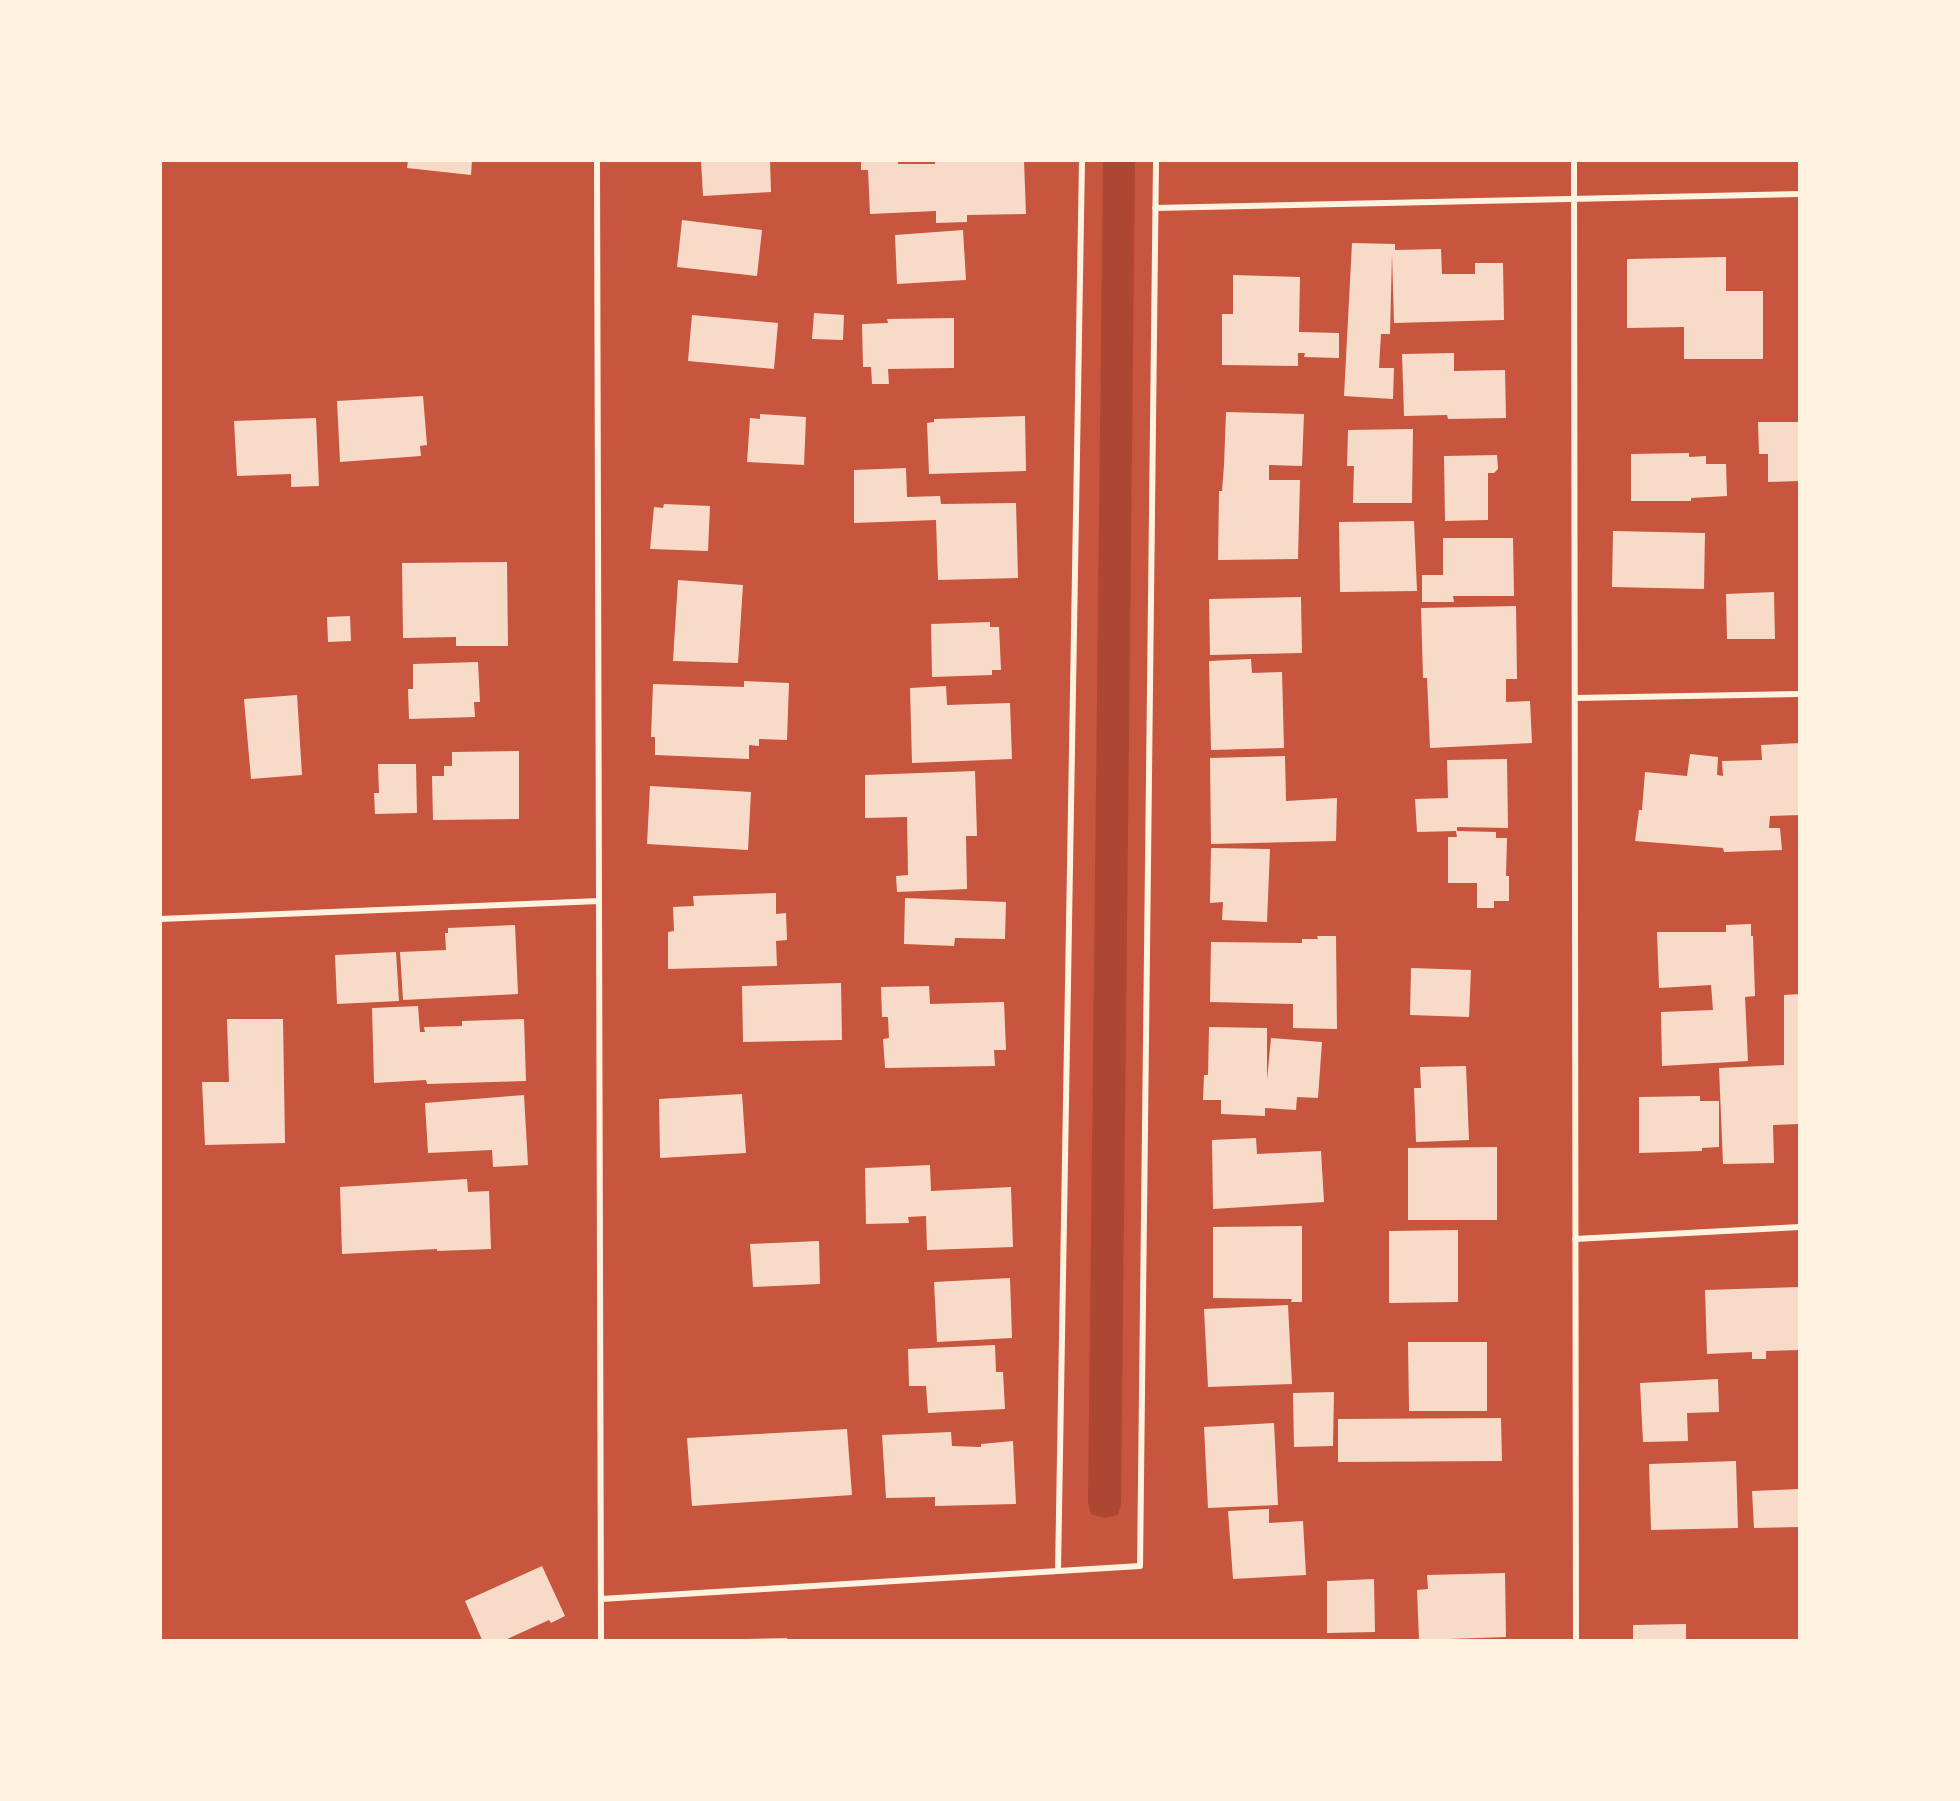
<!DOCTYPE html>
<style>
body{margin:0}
#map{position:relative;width:1960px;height:1801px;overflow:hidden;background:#c8553d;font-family:"Playfair Display",serif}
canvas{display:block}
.frame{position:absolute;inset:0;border:162px solid #fff3e0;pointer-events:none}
</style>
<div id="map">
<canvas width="1960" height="1801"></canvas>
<div class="frame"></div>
</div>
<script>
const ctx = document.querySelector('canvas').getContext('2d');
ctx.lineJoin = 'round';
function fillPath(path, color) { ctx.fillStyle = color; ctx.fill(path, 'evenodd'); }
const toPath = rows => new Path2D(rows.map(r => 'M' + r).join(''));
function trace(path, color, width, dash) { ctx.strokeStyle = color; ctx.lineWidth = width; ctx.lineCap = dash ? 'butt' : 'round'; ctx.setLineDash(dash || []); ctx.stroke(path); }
const green = toPath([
 [1135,160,1121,1505,1118,1515,1104,1518,1091,1514,1088,1502,1103,161]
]);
const building = toPath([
 [408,160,472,160,471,175,407,168],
 [701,160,770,160,771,192,703,196],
 [861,160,898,160,898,164,935,164,935,161,1024,160,1026,214,967,215,967,222,936,223,936,211,870,214,868,170,861,170],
 [682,220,762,230,757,276,677,267],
 [963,230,966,280,897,284,895,235],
 [1352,243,1395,244,1395,250,1441,249,1442,274,1475,274,1475,263,1503,263,1504,320,1394,323,1392,254,1390,334,1381,334,1379,368,1394,368,1393,399,1344,396],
 [1726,257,1726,291,1763,291,1763,359,1684,359,1684,327,1627,328,1627,259],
 [1233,275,1300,277,1299,332,1339,333,1339,358,1304,357,1305,353,1298,353,1298,366,1222,365,1222,314,1233,314],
 [814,313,844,315,843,340,812,339],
 [692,315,778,323,774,369,688,361],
 [954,318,954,368,888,369,889,384,872,384,871,367,863,367,862,324,888,323,887,319],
 [1454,353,1454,371,1505,370,1506,418,1448,419,1447,415,1404,416,1402,354],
 [423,396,427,445,420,446,421,456,340,462,337,401],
 [1226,412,1304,414,1302,466,1269,465,1269,480,1300,480,1298,559,1218,560,1219,491,1222,491,1224,465],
 [760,414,806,417,804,465,747,462,750,418,760,419],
 [1025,416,1026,471,929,474,927,423,934,422,934,419],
 [316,418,319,486,291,487,291,474,237,476,234,421],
 [1758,422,1800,422,1800,481,1768,482,1768,454,1759,454],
 [1413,429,1412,503,1353,503,1354,466,1347,466,1348,430],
 [1689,453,1689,457,1706,456,1706,464,1726,464,1727,496,1691,498,1691,501,1631,501,1631,454],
 [1497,455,1498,469,1494,473,1488,473,1488,520,1445,521,1444,456],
 [906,468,907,497,940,496,941,504,1016,503,1018,578,938,580,936,520,854,523,854,470],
 [664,504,710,506,708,551,650,549,654,507,663,508],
 [1414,521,1417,591,1340,592,1339,522],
 [1613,531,1705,533,1704,589,1612,587],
 [1443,538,1513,538,1514,596,1453,596,1454,602,1422,602,1422,575,1443,575],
 [507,562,508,646,456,646,456,637,403,638,402,563],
 [678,580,743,585,738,663,673,661],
 [1774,592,1775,639,1727,639,1726,594],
 [1301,597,1302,653,1210,655,1209,599],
 [1516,606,1517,679,1506,679,1506,702,1530,701,1532,743,1430,748,1427,678,1423,678,1421,608],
 [350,616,351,641,328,642,327,617],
 [990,622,990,627,999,627,1001,670,992,670,992,675,932,677,931,624],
 [1251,659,1252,673,1282,672,1284,748,1211,750,1209,661],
 [478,662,480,702,474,702,475,717,409,719,408,689,413,689,413,664],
 [744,681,789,683,787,740,759,739,759,746,749,745,749,759,655,755,655,737,651,737,653,684,744,687],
 [946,686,947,705,1010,703,1012,759,912,763,910,688],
 [297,695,302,775,251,779,244,699],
 [1800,743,1800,815,1770,816,1769,828,1780,828,1782,850,1724,852,1723,848,1635,841,1639,810,1642,810,1645,772,1687,776,1690,754,1718,757,1717,775,1723,776,1722,761,1762,760,1761,745],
 [519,751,519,819,433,820,432,776,444,776,444,766,452,766,452,752],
 [1285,756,1286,801,1337,798,1336,841,1211,844,1210,758],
 [1507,759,1508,828,1457,827,1457,831,1496,832,1496,838,1507,838,1506,876,1509,876,1509,901,1494,901,1494,908,1477,908,1477,883,1448,883,1448,837,1457,837,1456,831,1417,832,1415,799,1448,798,1447,760],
 [378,764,416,764,417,813,375,814,374,793,379,793],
 [975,771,977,836,966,836,967,889,897,892,896,876,908,875,907,817,865,818,865,775],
 [650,786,751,792,748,850,647,844],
 [1211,848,1270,849,1267,922,1222,920,1223,902,1210,903],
 [776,893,776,914,786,913,787,940,776,941,777,966,668,969,668,932,674,931,673,907,694,906,693,896],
 [905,898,1006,902,1005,939,955,938,954,946,904,944],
 [1751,924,1751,936,1753,936,1755,996,1745,997,1748,1061,1662,1066,1661,1012,1713,1010,1711,985,1659,988,1657,932,1726,932,1726,925],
 [515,925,518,994,403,1000,400,952,446,950,445,933,448,933,448,928],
 [1317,936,1336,936,1337,1029,1293,1028,1293,1004,1210,1002,1211,942,1302,943,1302,939,1318,939],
 [396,952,399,1001,337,1004,335,955],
 [1411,968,1471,970,1469,1017,1410,1015],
 [841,983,842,1040,743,1042,742,986],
 [929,986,930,1004,1004,1002,1006,1050,994,1050,995,1066,885,1068,883,1039,889,1038,888,1017,882,1017,881,987],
 [1800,994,1800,1124,1773,1125,1774,1163,1723,1164,1719,1068,1784,1065,1784,995],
 [418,1006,420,1032,425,1032,424,1027,462,1026,462,1021,524,1019,526,1081,427,1084,426,1080,374,1083,372,1008],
 [227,1019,283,1019,285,1143,205,1145,202,1082,229,1082],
 [1209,1027,1267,1028,1267,1080,1271,1038,1322,1042,1318,1098,1297,1097,1296,1110,1265,1108,1265,1116,1221,1114,1221,1100,1203,1100,1204,1075,1208,1075],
 [1466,1066,1469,1140,1416,1142,1414,1088,1421,1088,1420,1067],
 [742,1094,746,1153,660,1158,659,1099],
 [524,1095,528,1165,493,1167,492,1150,428,1153,425,1103],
 [1700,1096,1700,1101,1719,1101,1719,1147,1702,1148,1702,1151,1639,1153,1639,1097],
 [1256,1138,1257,1154,1321,1151,1324,1202,1213,1209,1212,1140],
 [1497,1147,1497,1220,1408,1220,1408,1148],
 [930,1165,931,1191,1011,1187,1013,1247,927,1250,926,1216,908,1217,909,1223,866,1224,865,1168],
 [467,1179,468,1192,489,1191,491,1249,437,1251,437,1249,342,1254,340,1187],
 [1302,1226,1302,1302,1291,1302,1292,1299,1213,1298,1213,1227],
 [1458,1230,1458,1302,1389,1303,1389,1231],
 [819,1241,820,1284,753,1287,750,1244],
 [1010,1278,1012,1338,937,1342,934,1282],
 [1800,1287,1800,1350,1766,1351,1766,1359,1752,1359,1752,1352,1707,1354,1705,1290],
 [1288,1305,1292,1384,1208,1387,1204,1309],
 [1408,1342,1487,1342,1487,1411,1409,1411],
 [995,1345,996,1372,1003,1372,1005,1409,928,1413,926,1386,909,1386,908,1349],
 [1718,1379,1719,1412,1687,1413,1688,1441,1643,1442,1640,1383],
 [1334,1392,1333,1446,1294,1447,1293,1393],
 [1501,1418,1502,1461,1338,1462,1338,1419],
 [1274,1423,1278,1505,1208,1508,1204,1427],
 [847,1429,852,1495,692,1506,687,1438],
 [951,1432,952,1446,981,1447,981,1444,1013,1441,1016,1504,935,1506,935,1497,886,1498,882,1435],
 [1736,1461,1738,1528,1651,1530,1649,1464],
 [1800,1489,1800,1527,1754,1528,1752,1491],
 [1269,1509,1269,1523,1303,1521,1306,1575,1233,1579,1228,1511],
 [542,1566,565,1616,551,1623,549,1620,505,1640,482,1640,465,1601],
 [1505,1573,1506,1637,1419,1640,1417,1590,1428,1589,1427,1575],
 [1374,1579,1375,1632,1327,1633,1327,1581],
 [1686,1624,1686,1640,1633,1640,1633,1625],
 [787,1638,787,1640,745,1640,745,1639]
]);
const minor = toPath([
 [597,160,601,1640],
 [1574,160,1576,1640],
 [1155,208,1800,194],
 [1575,698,1800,694],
 [160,919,599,901],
 [1575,1239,1800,1227],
 [1058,1571,1082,160],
 [601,1599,1140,1566,1156,160]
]);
fillPath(green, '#ae4732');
fillPath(building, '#f7dbc8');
trace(minor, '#fff3e0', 6);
</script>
